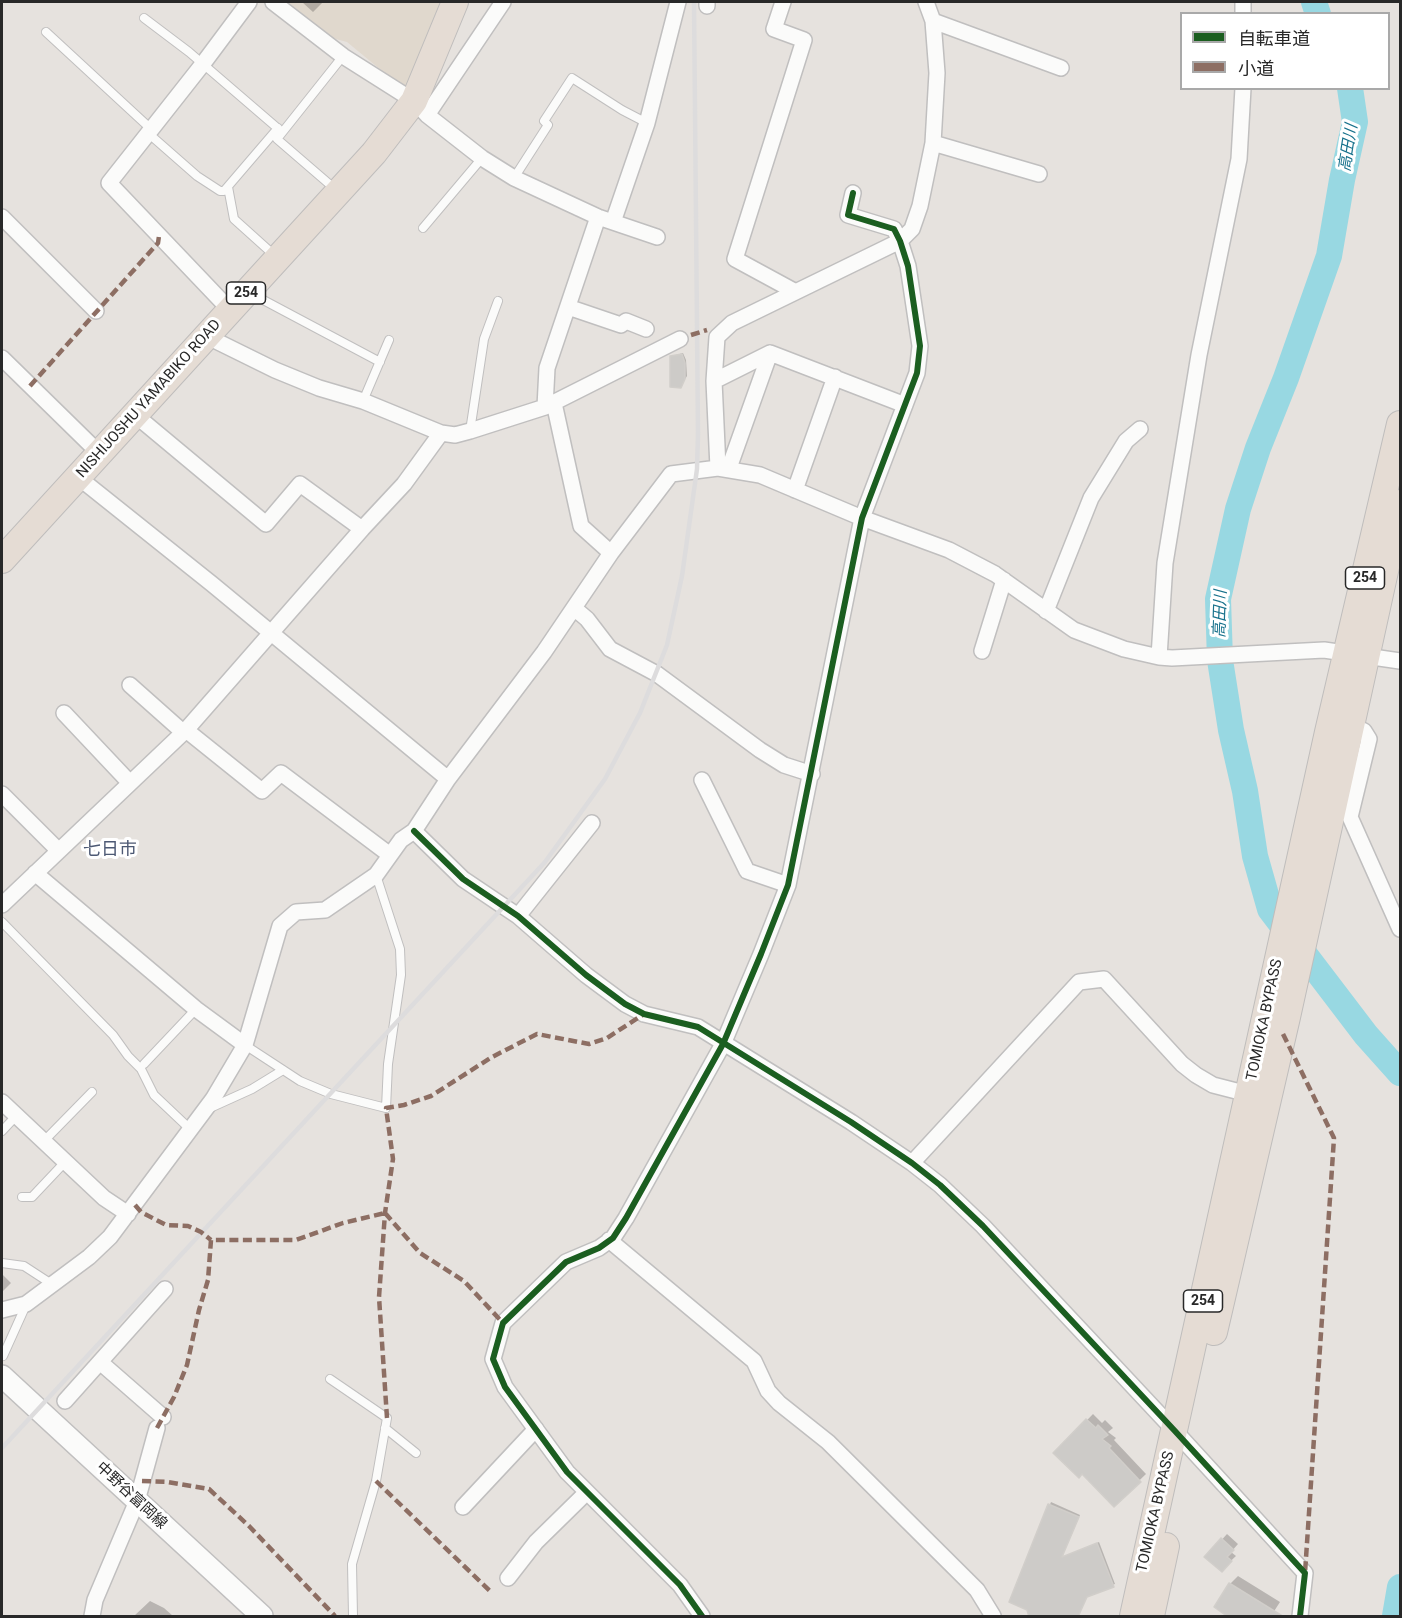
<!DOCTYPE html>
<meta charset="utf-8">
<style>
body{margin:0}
#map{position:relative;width:1402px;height:1618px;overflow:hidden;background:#e6e2de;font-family:Roboto,"Noto Sans JP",sans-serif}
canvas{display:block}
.frame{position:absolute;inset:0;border:3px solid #282828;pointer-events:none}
.legend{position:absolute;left:1180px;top:12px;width:210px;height:78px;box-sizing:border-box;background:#fff;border:2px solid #a9a9a9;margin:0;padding:8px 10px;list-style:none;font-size:18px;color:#282828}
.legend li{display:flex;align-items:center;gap:12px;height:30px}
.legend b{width:30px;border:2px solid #a9a9a9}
</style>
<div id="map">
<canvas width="1402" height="1618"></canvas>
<div class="frame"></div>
<ul class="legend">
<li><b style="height:8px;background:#1b5e20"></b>自転車道</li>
<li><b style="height:8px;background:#8d6e63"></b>小道</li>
</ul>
</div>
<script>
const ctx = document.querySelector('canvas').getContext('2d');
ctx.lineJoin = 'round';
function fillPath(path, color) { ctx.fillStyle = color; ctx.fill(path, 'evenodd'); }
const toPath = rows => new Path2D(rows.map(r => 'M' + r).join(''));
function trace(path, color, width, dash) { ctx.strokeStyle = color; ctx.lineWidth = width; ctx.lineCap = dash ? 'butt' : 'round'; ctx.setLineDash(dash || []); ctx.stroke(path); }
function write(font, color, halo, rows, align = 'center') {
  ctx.font = font + ' Roboto,"Noto Sans JP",sans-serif'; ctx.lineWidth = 6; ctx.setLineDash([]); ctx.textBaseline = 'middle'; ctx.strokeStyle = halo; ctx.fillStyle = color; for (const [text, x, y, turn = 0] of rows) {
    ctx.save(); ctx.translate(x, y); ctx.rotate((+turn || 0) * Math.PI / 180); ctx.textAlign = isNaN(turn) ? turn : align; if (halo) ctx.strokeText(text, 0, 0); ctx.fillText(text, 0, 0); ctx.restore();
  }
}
const education = toPath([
 [286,2,446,2,441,18,404,89,347,42,332,38]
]);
const shadow = toPath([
 [302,2,323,2,313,12],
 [683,353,686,360,687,376,682,384,672,356],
 [2,1274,11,1283,2,1292],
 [1093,1414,1102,1423,1105,1420,1113,1428,1108,1432,1116,1438,1114,1440,1146,1474,1114,1505,1082,1472,1055,1453],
 [1051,1502,1080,1515,1062,1557,1099,1542,1115,1584,1028,1609,1011,1601],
 [1227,1534,1238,1544,1231,1552,1236,1556,1221,1570,1206,1557],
 [1238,1576,1280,1602,1271,1616,1230,1584],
 [150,1601,164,1608,173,1616,134,1616]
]);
const river = toPath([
 [1314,2,1318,14],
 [1350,88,1355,122,1342,180,1329,256,1286,378,1258,448,1238,509,1218,599,1220,660,1231,730,1245,791,1255,856,1270,909,1366,1035,1400,1073],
 [1395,1616,1400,1587]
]);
const building = toPath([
 [682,354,685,363,685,379,681,388,670,387,670,356,682,354],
 [1086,1419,1096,1428,1098,1425,1108,1435,1102,1439,1111,1446,1109,1448,1141,1482,1114,1507,1082,1474,1079,1478,1053,1453,1086,1419],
 [1048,1504,1079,1517,1062,1557,1097,1543,1114,1587,1087,1597,1078,1617,1029,1617,1027,1610,1009,1602,1048,1504],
 [1221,1538,1234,1550,1227,1557,1232,1561,1222,1572,1204,1557,1221,1538],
 [1229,1583,1284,1617,1228,1617,1214,1607,1229,1583]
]);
const service = toPath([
 [144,18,189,52,282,132],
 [46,32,151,129],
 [148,133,197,176,220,191,224,191,278,128],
 [514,178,548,125,544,121,572,78,622,110,647,123],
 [228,187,234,219,274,255],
 [335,189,277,139,343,56],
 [423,228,482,158],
 [252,294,380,362],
 [363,401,389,340],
 [470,431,484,339,498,301],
 [2,922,113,1035,128,1056,141,1069,154,1095,191,1130],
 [245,1045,300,1081,331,1094,386,1108,388,1064,401,975,400,949,376,875],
 [144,1064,196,1009],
 [210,1108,252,1089,283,1070],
 [2,1131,17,1115],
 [44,1141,92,1092],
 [22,1197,32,1197,66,1161],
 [2,1263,24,1266,47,1281,53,1283],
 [3,1356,26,1305],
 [330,1379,387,1418,376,1481,352,1564,353,1616],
 [385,1428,416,1453]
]);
const minor = toPath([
 [273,2,343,56,414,101,427,115,482,158,514,178,598,217,657,237],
 [707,2,707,6],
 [783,2,774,29,804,40,735,259,794,291],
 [926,2,933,21,937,73,933,143,920,206,912,229,900,241,732,323,717,337,714,381,718,468,760,475,862,518,949,550,995,574,1074,630,1124,649,1159,657,1172,658,1324,650,1400,661],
 [1243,14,1243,2],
 [933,21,1061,68],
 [427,115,503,2],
 [933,143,1039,174],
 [2,217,96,311],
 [613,222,647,123,678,2],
 [568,307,621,325,626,321,646,329],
 [230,310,109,183,202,65,249,2],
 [206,336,275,370,319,388,363,401,441,433],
 [2,358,99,453],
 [714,381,770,353,905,405],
 [554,403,581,526,611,553],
 [545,407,547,368,598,217],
 [134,414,266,524,300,484,362,529],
 [729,468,770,353],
 [78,477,212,584,448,779],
 [795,490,835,377],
 [574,608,587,619,610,649,657,674,760,750,784,765,812,774],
 [1046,611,1091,498,1126,441,1140,429],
 [982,651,1004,580],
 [1159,657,1165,563,1199,355,1239,159,1243,88],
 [130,685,184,733],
 [64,713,130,783],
 [1350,725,1364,731,1369,739,1350,817,1400,929],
 [186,730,262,791,281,773,390,855],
 [702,780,747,871,788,885],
 [2,794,59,851],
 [414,831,463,879,518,916,586,975,625,1004,644,1014,698,1027,851,1122,912,1163,940,1185,983,1226,1174,1430,1305,1573,1300,1616],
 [35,873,196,1009,245,1045],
 [2,905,186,730,362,529,404,484,441,433,455,435,470,431,545,407,680,339],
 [518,916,592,823],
 [2,1102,104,1198,128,1214],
 [912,1163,1079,982,1104,979,1182,1064,1196,1075,1213,1085,1248,1094],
 [609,1240,754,1361,768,1391,779,1403,828,1442,977,1590,993,1616],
 [2,1310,26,1304,89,1257,110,1237,213,1099,245,1045,280,926,296,912,325,910,376,875,401,840,414,831,448,779,544,652,611,553,671,474,718,468],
 [100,1362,163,1417],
 [65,1401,165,1289],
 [463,1507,536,1429],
 [508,1578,536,1542,587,1492],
 [92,1616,95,1600,137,1501,157,1428],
 [702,1616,680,1585,567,1472,505,1387,493,1359,503,1323,566,1262,599,1248,613,1238,626,1218,723,1044,761,954,788,885,862,518,917,373,920,346,908,266,900,241,894,229,848,215,853,193]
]);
const secondary = toPath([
 [2,1376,262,1616]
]);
const trunk = toPath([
 [2,560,374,153,414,101,455,2],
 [1214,1332,1287,1017,1400,503],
 [1133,1616,1328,732,1400,424],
 [1151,1616,1166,1546]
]);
const rail = toPath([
 [2,1448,545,862,605,779,640,713,667,645,682,576,697,469,698,434,694,2]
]);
const quiet = toPath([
 [691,335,707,330],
 [30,386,158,243,159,236],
 [1283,1034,1334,1138,1305,1573],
 [135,1205,141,1212,166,1225,188,1226,201,1232,211,1240],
 [385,1213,420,1253,464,1281,503,1323],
 [387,1418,379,1297,385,1213,393,1159,386,1108,404,1105,431,1096,492,1057,537,1034,589,1044,607,1038,644,1014],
 [157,1428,174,1397,187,1365,199,1310,208,1280,211,1240,296,1240,343,1223,385,1213],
 [142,1481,168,1482,209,1489,249,1526,335,1616],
 [376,1481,491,1592]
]);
const cycleway = toPath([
 [414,831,463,879,518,916,586,975,625,1004,644,1014,698,1027,851,1122,912,1163,940,1185,983,1226,1174,1430,1305,1573,1300,1616],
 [702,1616,680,1585,567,1472,505,1387,493,1359,503,1323,566,1262,599,1248,613,1238,626,1218,723,1044,761,954,788,885,862,518,917,373,920,346,908,266,900,241,894,229,848,215,853,193]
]);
const shields = [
 [246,293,39],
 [1365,578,39],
 [1203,1301,39]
];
const shieldNames = [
 ["254",246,293],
 ["254",1365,578],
 ["254",1203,1301]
];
const streetNames = [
 ["NISHIJOSHU YAMABIKO ROAD",149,399,-48],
 ["TOMIOKA BYPASS",1265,1020,-78],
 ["中野谷富岡線",131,1496,43],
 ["TOMIOKA BYPASS",1156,1512,-77]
];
const waterNames = [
 ["高田川",1349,148,-81],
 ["高田川",1221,614,-88]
];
const quarterNames = [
 ["七日市",110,850]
];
fillPath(education, '#e0d8cd');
fillPath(shadow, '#0003');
trace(river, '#98d8e2', 26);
fillPath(building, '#cdcbc8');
trace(building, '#d1ceca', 1.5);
trace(service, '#c0bfbf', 10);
trace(minor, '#c0bfbf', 18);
trace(secondary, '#c0bfbf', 24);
trace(trunk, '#bfbdbc', 28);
trace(service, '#fbfbfa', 8);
trace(minor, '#fbfbfa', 15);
trace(secondary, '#fbfbfa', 21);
trace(trunk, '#e5dcd4', 26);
trace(rail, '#dddcdd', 4.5);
trace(quiet, '#8d6e63', 4.5, [9, 4.5]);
trace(cycleway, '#1b5e20', 6);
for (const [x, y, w] of shields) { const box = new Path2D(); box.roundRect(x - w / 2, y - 11, w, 22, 4.5); ctx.fillStyle = '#fff'; ctx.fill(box); trace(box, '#282828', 1.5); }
write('bold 14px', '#282828', null, shieldNames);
write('15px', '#282828', '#fff', streetNames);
write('italic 16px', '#18728c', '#fff', waterNames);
write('18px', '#4d5974', '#fff', quarterNames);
</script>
